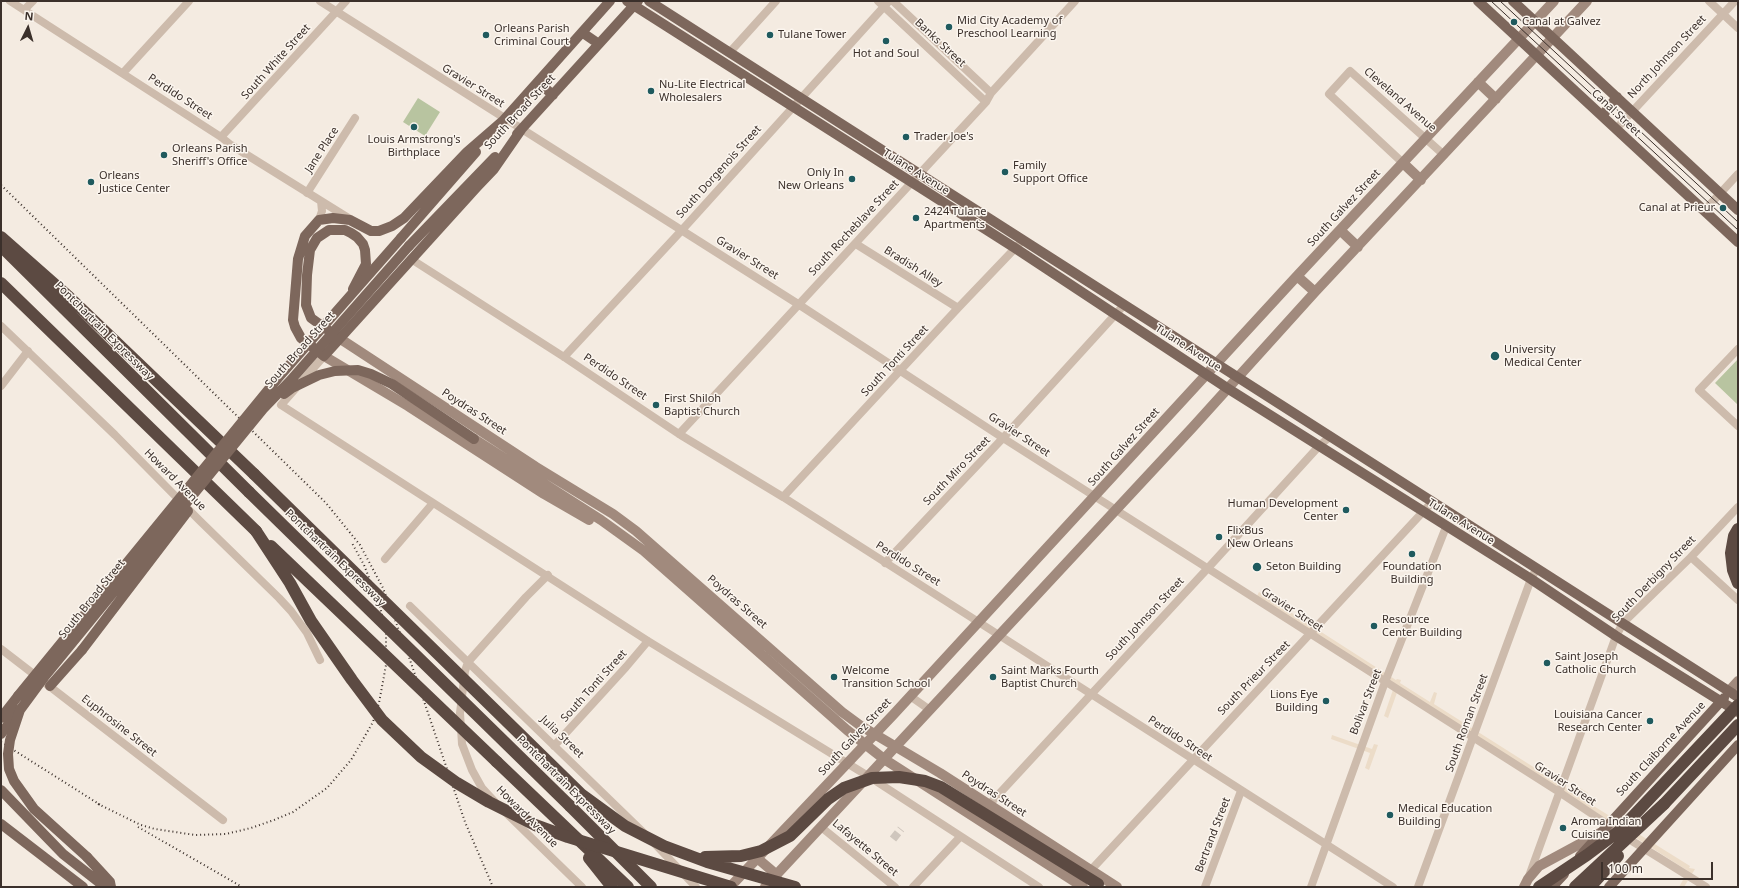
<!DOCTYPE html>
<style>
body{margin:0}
#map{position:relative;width:1739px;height:888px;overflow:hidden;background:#f4ebe1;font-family:"Noto Sans",sans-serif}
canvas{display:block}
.frame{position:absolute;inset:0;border:2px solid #3b302b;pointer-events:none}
.north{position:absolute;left:8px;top:8px;width:40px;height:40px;-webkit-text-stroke:3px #fbf5ee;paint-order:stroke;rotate:5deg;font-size:11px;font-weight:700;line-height:16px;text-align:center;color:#3b302b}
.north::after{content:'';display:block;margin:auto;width:14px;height:18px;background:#3b302b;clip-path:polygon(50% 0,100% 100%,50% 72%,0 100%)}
.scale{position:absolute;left:1601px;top:862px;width:112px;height:18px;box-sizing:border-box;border:2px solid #3b302b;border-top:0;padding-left:5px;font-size:12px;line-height:14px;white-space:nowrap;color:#3b302b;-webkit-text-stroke:3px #fbf5ee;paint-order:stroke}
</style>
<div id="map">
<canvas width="1739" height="888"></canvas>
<div class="frame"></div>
<div class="north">N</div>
<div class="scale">100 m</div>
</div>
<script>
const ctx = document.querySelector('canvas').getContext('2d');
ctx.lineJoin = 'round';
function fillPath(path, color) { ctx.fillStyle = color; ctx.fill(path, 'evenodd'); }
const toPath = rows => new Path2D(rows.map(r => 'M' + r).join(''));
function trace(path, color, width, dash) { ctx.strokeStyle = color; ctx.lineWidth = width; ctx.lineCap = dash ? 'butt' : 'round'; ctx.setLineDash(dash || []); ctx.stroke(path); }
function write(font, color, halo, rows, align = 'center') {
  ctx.font = font + ' "Noto Sans",sans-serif'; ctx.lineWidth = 3; ctx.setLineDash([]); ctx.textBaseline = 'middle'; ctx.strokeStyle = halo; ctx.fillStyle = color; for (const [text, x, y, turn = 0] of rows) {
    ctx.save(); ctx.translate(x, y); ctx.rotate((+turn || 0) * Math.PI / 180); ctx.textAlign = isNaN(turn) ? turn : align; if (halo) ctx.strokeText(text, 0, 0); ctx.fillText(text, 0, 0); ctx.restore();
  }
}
const green = toPath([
 [418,98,440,112,425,136,403,122],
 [1738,359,1738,405,1715,383]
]);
const plaza = toPath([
 [1259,592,1396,680,1397,679,1401,680,1400,683,1430,702,1434,692,1437,693,1434,704,1576,794,1580,788,1588,793,1584,800,1690,866,1689,868,1695,869,1684,887,1679,887,1688,871,1399,687,1388,718,1384,716,1395,684,1257,596],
 [1332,735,1372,749,1374,744,1378,745,1369,770,1365,768,1370,753,1331,739]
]);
const streetTunnel = toPath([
 [893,839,901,829]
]);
const street = toPath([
 [10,1,221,137,231,145,350,219],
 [320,1,798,304,1003,438,1559,792,1613,828],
 [878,1,986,102],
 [893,1,991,93],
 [1709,1,1738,28],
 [24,10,33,1],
 [730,52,776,1],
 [123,73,189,1],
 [1616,129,1735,1],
 [221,137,346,1],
 [1403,163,1329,94,1350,71,1444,155],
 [307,193,355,118],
 [1704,211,1738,174],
 [319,220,322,211,321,201],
 [856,244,958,308],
 [411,259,564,357,679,434,783,497,1393,887],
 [1,326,115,435,199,520,279,598,291,611,307,633,320,660],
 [1738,349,1699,390,1738,426],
 [324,356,281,405,648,641,868,776,1039,887],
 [564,357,682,230,889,1],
 [1,386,28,351],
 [679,434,986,102,991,93,1075,1],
 [783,497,958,308,1023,240],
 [1691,557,1738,600],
 [385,559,433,503],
 [885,563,1003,438,1124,305],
 [410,606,644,833],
 [1,649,223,820],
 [910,696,930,710],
 [554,746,626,667,648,641],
 [495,802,482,788,472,770,462,744,460,713,465,671,468,662,526,597,548,575],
 [986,808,1208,568,1320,445,1331,436],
 [505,812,582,887],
 [821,827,895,887],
 [1624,836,1706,887],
 [655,844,696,887],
 [1091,870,1433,501],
 [1529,876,1616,636,1623,623,1691,557,1738,507],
 [913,887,960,837],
 [1205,887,1241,791],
 [1311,887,1385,682,1446,527],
 [1418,887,1531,579,1537,568]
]);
const secondary = toPath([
 [1478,82,1496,99],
 [1403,163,1421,180],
 [1340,230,1358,247],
 [1297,276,1315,292],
 [339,338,536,467,613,514,636,531,842,712,861,726,940,773,1117,887],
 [324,356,408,406,544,494,589,520],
 [474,439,601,520,644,551,847,730,884,759,1083,887],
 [1729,691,1738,681],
 [757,858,777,875],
 [730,887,893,715,1297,276,1554,1],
 [765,887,1192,428,1315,292,1587,1],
 [1524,887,1528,879,1539,866,1600,833]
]);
const primary = toPath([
 [627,1,1015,248,1227,388,1531,579,1616,636,1738,712],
 [649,1,1738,697],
 [1478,1,1738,242],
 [1513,1,1738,210],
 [583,33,599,44],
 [538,82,553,95],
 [1602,116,1617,97],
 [505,119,467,152,404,218,392,226,379,231,371,231,350,220,333,218,319,220,305,236,298,259,293,320,295,327,301,338,324,356,477,187,494,169,521,130],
 [501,123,610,1],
 [517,134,638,1],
 [401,238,476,152],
 [409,246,495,157],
 [339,338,311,318,306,305,307,275,310,250,317,238,329,230,345,230,351,233,357,237,363,244,365,250,366,264,353,289],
 [50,686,82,650],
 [1,718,18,696],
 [1,734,19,710],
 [1,790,63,854,105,887],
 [1,824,83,887],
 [1580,856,1724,698],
 [87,857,110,882,111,887],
 [1552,887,1564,874],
 [1609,887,1738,745]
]);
const highway = toPath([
 [1,237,69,297,254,474],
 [1,246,249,492],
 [1,283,256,531],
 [1738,529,1734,536,1731,553,1733,570,1738,583],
 [497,762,628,887],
 [1664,804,1738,725],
 [570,806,651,887],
 [589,858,612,887]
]);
const tram = toPath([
 [1491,1,1738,230],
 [1500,1,1738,222]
]);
const rail = toPath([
 [1,185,326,503,360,545,383,588,409,657,465,822,493,887],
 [1,742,102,806],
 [98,804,141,825,155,829,195,835,226,834,251,828,274,820,293,812,327,788,351,760,373,722,379,703,386,665,386,631,379,603,364,565,352,543],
 [138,827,242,887]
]);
const primaryBridge = toPath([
 [284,394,292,388,319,375,335,371,358,370,371,374,392,384,474,439],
 [82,650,188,511],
 [18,696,278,378,401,238],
 [87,857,34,809,14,781,9,769,8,754,10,740,20,710,45,676,263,409,290,381,409,246]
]);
const highwayBridge = toPath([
 [254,474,581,794,625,826,664,846,707,862,795,887],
 [249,492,570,806],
 [256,531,290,583,311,621,352,680,382,720,421,757,457,783,489,802,535,825,568,837,731,887],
 [271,546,497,762],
 [705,857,741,856,761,851,790,836,828,799,844,788,872,778,899,777,925,781,941,787,1098,884],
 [1539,887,1587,855,1619,831,1738,705],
 [1575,887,1664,804],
 [1590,887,1618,856]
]);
const markers = [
 [1514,22,4,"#1f5a5e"],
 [949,27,4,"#1f5a5e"],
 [486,35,4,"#1f5a5e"],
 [770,35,4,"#1f5a5e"],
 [886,41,4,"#1f5a5e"],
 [651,91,4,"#1f5a5e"],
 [414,127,4,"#1f5a5e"],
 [906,137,4,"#1f5a5e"],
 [164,155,4,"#1f5a5e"],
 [1005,172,4,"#1f5a5e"],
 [852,179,4,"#1f5a5e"],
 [91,182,4,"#1f5a5e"],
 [1723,208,4,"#1f5a5e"],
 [916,218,4,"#1f5a5e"],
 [1495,356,5,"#1f5a5e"],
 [656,405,4,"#1f5a5e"],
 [1346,510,4,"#1f5a5e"],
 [1219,537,4,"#1f5a5e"],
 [1412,554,4,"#1f5a5e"],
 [1257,567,5,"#1f5a5e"],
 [1374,626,4,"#1f5a5e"],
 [1547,663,4,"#1f5a5e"],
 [834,677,4,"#1f5a5e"],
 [993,677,4,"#1f5a5e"],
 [1326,701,4,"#1f5a5e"],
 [1650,721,4,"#1f5a5e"],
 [1390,815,4,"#1f5a5e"],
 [1563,828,4,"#1f5a5e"]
];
const poiNames = [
 ["Mid City Academy of",957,21],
 ["Preschool Learning",957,34],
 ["Canal at Galvez",1522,22],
 ["Orleans Parish",494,29],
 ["Criminal Court",494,42],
 ["Tulane Tower",778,35],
 ["Hot and Soul",886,54,"center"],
 ["Nu-Lite Electrical",659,85],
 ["Wholesalers",659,98],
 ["Trader Joe's",914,137],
 ["Louis Armstrong's",414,140,"center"],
 ["Birthplace",414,153,"center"],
 ["Orleans Parish",172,149],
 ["Sheriff's Office",172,162],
 ["Family",1013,166],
 ["Support Office",1013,179],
 ["Only In",844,173,"right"],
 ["New Orleans",844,186,"right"],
 ["Orleans",99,176],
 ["Justice Center",99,189],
 ["Canal at Prieur",1715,208,"right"],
 ["2424 Tulane",924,212],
 ["Apartments",924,225],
 ["University",1504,350],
 ["Medical Center",1504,363],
 ["First Shiloh",664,399],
 ["Baptist Church",664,412],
 ["Human Development",1338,504,"right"],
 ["Center",1338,517,"right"],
 ["FlixBus",1227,531],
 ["New Orleans",1227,544],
 ["Seton Building",1266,567],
 ["Foundation",1412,567,"center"],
 ["Building",1412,580,"center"],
 ["Resource",1382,620],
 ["Center Building",1382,633],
 ["Saint Joseph",1555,657],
 ["Catholic Church",1555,670],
 ["Welcome",842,671],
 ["Transition School",842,684],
 ["Saint Marks Fourth",1001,671],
 ["Baptist Church",1001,684],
 ["Lions Eye",1318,695,"right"],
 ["Building",1318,708,"right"],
 ["Louisiana Cancer",1642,715,"right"],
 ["Research Center",1642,728,"right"],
 ["Medical Education",1398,809],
 ["Building",1398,822],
 ["Aroma Indian",1571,822],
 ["Cuisine",1571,835]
];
const streetNames = [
 ["Banks Street",940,43,43],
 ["North Johnson Street",1667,57,-47],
 ["South White Street",276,62,-48],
 ["Gravier Street",473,86,32],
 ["Perdido Street",180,97,33],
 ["Cleveland Avenue",1400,100,41],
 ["South Broad Street",520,112,-47],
 ["Canal Street",1616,113,43],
 ["Jane Place",322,150,-57],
 ["South Dorgenois Street",719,172,-48],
 ["Tulane Avenue",916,172,32],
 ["South Galvez Street",1344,208,-47],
 ["South Rocheblave Street",854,228,-47],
 ["Gravier Street",747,258,32],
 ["Bradish Alley",913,267,32],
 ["Pontchartrain Expressway",104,331,45],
 ["Tulane Avenue",1188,348,33],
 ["South Broad Street",300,350,-48],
 ["South Tonti Street",895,361,-47],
 ["Perdido Street",615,377,34],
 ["Poydras Street",474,412,33],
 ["Gravier Street",1019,435,33],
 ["South Galvez Street",1124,447,-48],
 ["South Miro Street",957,471,-46],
 ["Howard Avenue",175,480,45],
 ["Tulane Avenue",1461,522,32],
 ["Pontchartrain Expressway",335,558,44],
 ["Perdido Street",908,564,32],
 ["South Derbigny Street",1654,579,-46],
 ["South Broad Street",92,599,-51],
 ["Poydras Street",737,602,41],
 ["Gravier Street",1292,610,33],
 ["South Johnson Street",1145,619,-47],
 ["South Prieur Street",1254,678,-46],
 ["South Tonti Street",594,686,-48],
 ["Bolivar Street",1366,702,-69],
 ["South Roman Street",1467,723,-70],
 ["Euphrosine Street",119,726,38],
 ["Julia Street",562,737,44],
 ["South Galvez Street",855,737,-47],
 ["Perdido Street",1180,739,33],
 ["South Claiborne Avenue",1661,749,-47],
 ["Gravier Street",1565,784,33],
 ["Pontchartrain Expressway",566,785,45],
 ["Poydras Street",994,794,33],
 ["Howard Avenue",527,817,45],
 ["Bertrand Street",1213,835,-69],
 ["Lafayette Street",865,848,40]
];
fillPath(green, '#b8c4a0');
fillPath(plaza, '#ecdcc8');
trace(streetTunnel, '#cfc6bd', 8, [8, 4]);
trace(street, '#cdbbac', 8);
trace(secondary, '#a18a7d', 10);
trace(primary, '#7d675c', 10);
trace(highway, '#5c4a42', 12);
trace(tram, '#3b302b', 1);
trace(rail, '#3b302b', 2, [1, 3]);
trace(primaryBridge, '#7d675c', 10);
trace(highwayBridge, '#5c4a42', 12);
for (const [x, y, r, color] of markers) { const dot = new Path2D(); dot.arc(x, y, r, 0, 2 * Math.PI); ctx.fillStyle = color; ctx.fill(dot); trace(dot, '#fbf5ee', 1.5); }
write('11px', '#3b302b', '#fbf5ee', poiNames, 'left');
write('11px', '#3b302b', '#fbf5ee', streetNames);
</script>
